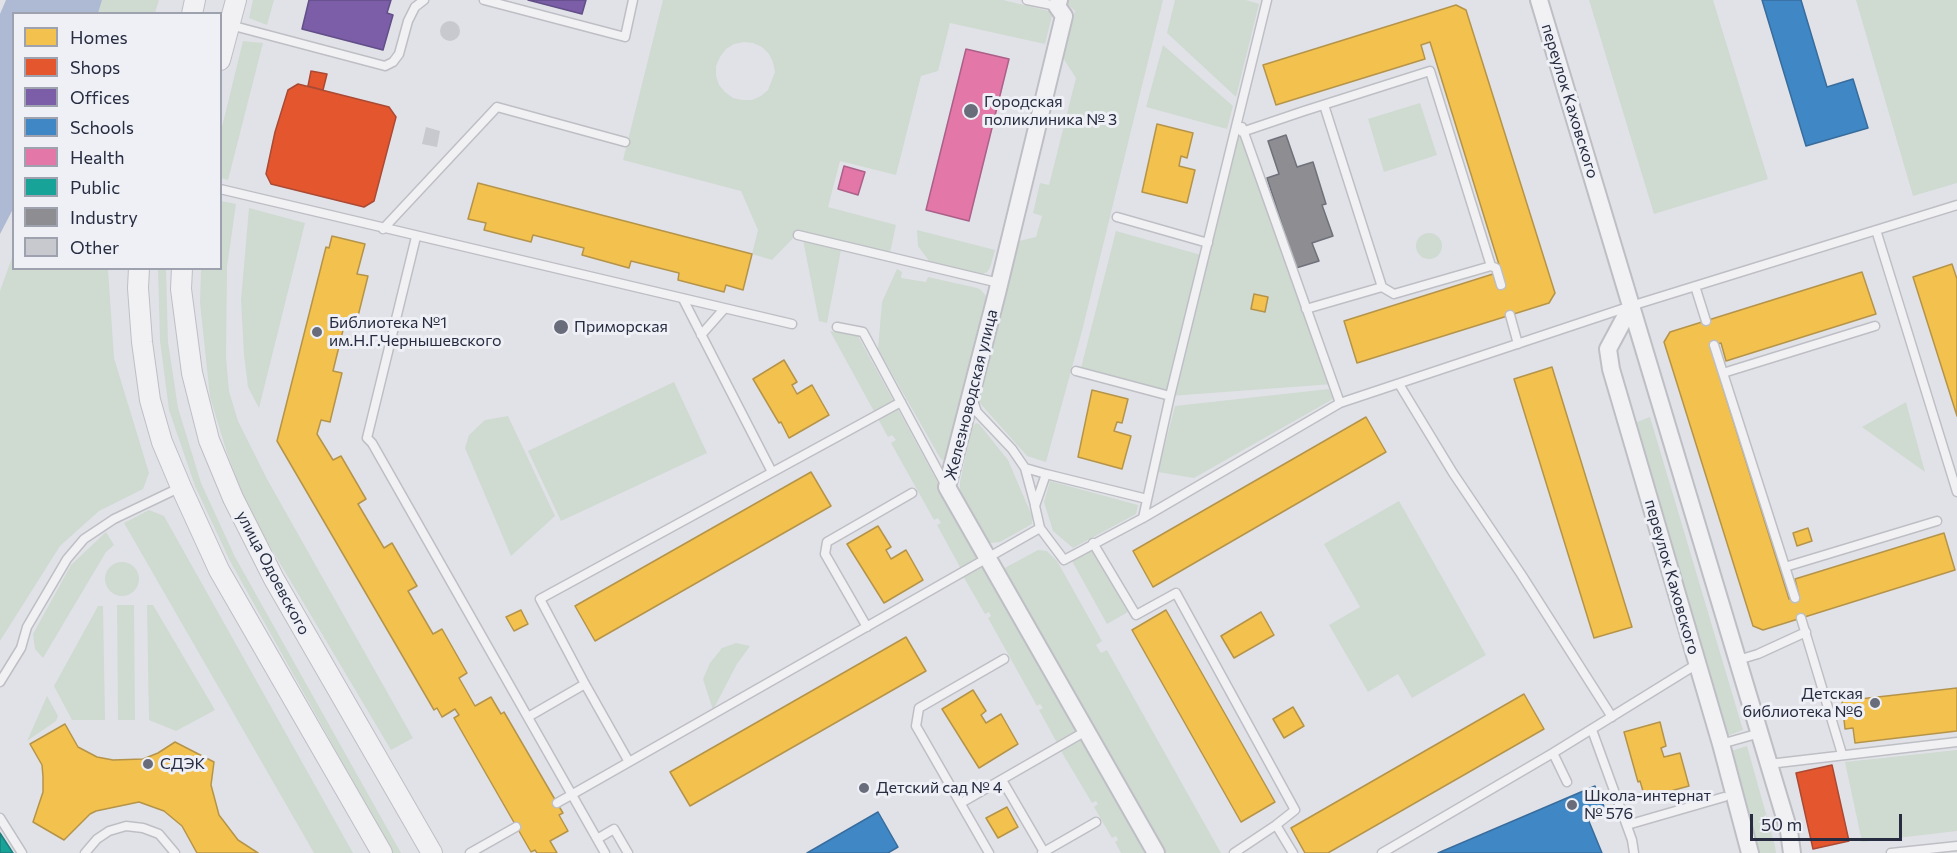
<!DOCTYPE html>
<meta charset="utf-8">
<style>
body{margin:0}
#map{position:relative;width:1957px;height:853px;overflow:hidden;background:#e1e2e7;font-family:Commissioner,sans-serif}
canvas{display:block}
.legend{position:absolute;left:12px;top:12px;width:210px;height:258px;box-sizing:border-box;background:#eef0f6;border:2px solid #9ea2ae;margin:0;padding:8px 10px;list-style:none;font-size:18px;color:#272c41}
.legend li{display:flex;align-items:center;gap:12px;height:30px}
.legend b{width:30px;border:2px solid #9ea2ae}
.scale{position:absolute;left:1750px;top:814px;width:152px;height:27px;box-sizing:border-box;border:3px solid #272c41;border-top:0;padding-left:8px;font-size:18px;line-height:21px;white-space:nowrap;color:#272c41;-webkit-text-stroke:4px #eef0f6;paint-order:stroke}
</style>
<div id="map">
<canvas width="1957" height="853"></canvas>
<ul class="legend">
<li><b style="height:16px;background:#f2c14e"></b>Homes</li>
<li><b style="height:16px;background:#e4572e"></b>Shops</li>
<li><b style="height:16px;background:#7b5ea7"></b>Offices</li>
<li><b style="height:16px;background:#3f88c5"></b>Schools</li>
<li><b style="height:16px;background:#e377a8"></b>Health</li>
<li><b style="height:16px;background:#17a398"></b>Public</li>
<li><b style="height:16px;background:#8d8d92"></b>Industry</li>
<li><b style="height:16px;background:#c8c9cf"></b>Other</li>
</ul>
<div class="scale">50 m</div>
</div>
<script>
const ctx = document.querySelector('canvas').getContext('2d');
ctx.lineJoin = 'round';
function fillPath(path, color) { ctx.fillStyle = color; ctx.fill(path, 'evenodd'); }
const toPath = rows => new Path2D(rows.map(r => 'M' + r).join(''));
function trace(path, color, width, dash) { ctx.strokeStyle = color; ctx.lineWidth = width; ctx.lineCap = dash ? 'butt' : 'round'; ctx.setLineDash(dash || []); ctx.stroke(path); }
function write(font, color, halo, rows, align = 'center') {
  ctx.font = font + ' Commissioner,sans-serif'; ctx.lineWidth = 6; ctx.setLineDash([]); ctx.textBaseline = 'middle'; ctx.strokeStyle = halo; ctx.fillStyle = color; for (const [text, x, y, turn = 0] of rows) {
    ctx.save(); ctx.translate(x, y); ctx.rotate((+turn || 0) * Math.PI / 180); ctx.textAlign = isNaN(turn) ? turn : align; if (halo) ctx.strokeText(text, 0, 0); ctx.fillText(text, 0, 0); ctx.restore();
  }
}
const green = toPath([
 [99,0,159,0,155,13,96,14],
 [253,0,274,0,267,25,249,18],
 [663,0,1003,0,1053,12,1045,44,950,23,938,71,921,76,896,175,840,161,828,207,896,225,890,253,799,232,772,260,752,254,758,230,741,191,623,160],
 [744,42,753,43,762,47,769,54,773,62,775,72,768,90,761,96,752,100,742,100,733,98,725,92,719,85,716,76,716,66,720,57,726,49,734,44],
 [1067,0,1163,0,1082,331,1046,462,1027,456,978,401,1019,241,1036,237,1042,216,1033,213,1040,183,1049,185,1076,78,1063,58,1075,11,1066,3],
 [1175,0,1246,0,1259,4,1236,97,1167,33],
 [1589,0,1713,0,1768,179,1654,214],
 [1856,0,1957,0,1957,183,1913,196],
 [243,41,263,43,228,180,221,178,221,131],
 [1163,45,1233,106,1227,129,1146,107],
 [1420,103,1437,155,1384,172,1368,119],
 [1240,108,1242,132,1333,384,1170,396],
 [221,201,236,204,227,267,226,357,229,391,238,421,267,479,413,738,391,750,259,528,241,490,227,453,210,397,200,303,201,269,220,268],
 [249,208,305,223,259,408,248,387,244,355,241,300],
 [917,230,995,250,990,268,987,272,980,275,929,261,918,246],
 [1116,231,1201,255,1168,392,1081,368],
 '1416 246a13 13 0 1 1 26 0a13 13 0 1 1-26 0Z',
 [803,240,841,250,827,323,819,321],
 [13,255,14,268,108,269,114,358,149,473,143,489,99,511,60,546,0,641,0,291],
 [158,269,166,269,168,342,178,408,201,483,235,557,401,853,393,853,230,561,195,486,169,410,160,341],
 [897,269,902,272,901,278,926,282,928,277,977,288,981,290,986,296,987,303,946,459,942,460,939,456,878,349,882,302],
 [830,331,858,336,979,558,961,569,937,525,941,523,938,518,934,520,891,443,896,440,892,435,888,437],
 [674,382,707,453,561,521,528,451],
 [1329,389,1333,399,1194,478,1158,472,1175,406],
 [1906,402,1925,472,1862,427],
 [508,416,555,516,511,556,465,448,469,435,485,420],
 [1650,417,1743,730,1727,736,1632,424],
 [976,423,979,424,1008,460,1032,516,1032,524,1000,542,990,543,986,540,960,493,960,482,972,427],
 [1050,481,1138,505,1136,514,1073,548,1053,531,1044,502],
 [1399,501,1486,655,1412,698,1398,674,1368,692,1329,625,1360,607,1324,544],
 [149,510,164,516,353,853,314,853,124,523],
 [106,532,114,545,106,552,43,658,35,649,33,634,71,565],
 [1093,549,1128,612,1107,624,1072,561],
 [1038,550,1047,551,1057,561,1102,641,1096,645,1101,653,1107,650,1221,853,1165,853,1003,569],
 '105 579a17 17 0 1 1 34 0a17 17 0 1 1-34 0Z',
 [985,564,1079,730,1057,743,1039,710,1043,708,1040,704,1037,706,988,618,991,616,989,612,985,614,963,576],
 [117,605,134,605,135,720,118,720],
 [147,605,153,605,215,710,176,731,149,720],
 [98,606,103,606,105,720,72,720,54,686],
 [736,643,750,646,737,664,713,710,703,679,710,663,722,648],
 [47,696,58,716,56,721,27,741],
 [1084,738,1150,853,1121,853,1115,842,1118,840,1116,836,1112,838,1094,807,1098,804,1096,801,1092,803,1061,751],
 [1747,746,1775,846,1776,853,1760,853,1731,751],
 [1957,750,1957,831,1862,842,1845,762]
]);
const water = toPath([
 [6,0,102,0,98,13,14,14,13,209,0,234,0,14]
]);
const homes = toPath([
 [1456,5,1466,10,1555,293,1549,303,1357,363,1344,321,1493,274,1497,287,1505,284,1430,42,1421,45,1425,59,1276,105,1263,65,1456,5],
 [1157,124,1193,133,1187,158,1181,156,1179,166,1195,170,1187,203,1142,192,1157,124],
 [478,183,752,254,743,290,726,285,724,292,678,280,679,273,631,261,629,268,582,255,584,248,533,235,531,242,484,230,486,223,468,219,478,183],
 [332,236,365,244,357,274,368,276,356,324,345,322,333,371,342,373,330,422,321,420,317,434,333,460,341,456,366,499,358,504,384,548,392,543,417,586,408,591,433,634,442,629,467,673,459,678,475,706,491,697,501,714,504,712,557,803,563,813,559,815,568,831,550,841,557,853,537,853,535,850,531,852,454,718,459,715,455,709,442,717,437,708,434,710,277,441,326,247,329,248,332,236],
 [1952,264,1957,279,1957,416,1913,277,1952,264],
 [1862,272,1876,314,1726,361,1721,343,1710,346,1723,388,1789,599,1799,596,1795,579,1944,533,1955,570,1763,630,1753,626,1664,342,1670,332,1862,272],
 [1254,294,1268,297,1265,312,1251,309,1254,294],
 [784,360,797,382,792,385,797,394,812,385,829,415,789,438,781,422,779,423,753,379,784,360],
 [1552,367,1632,627,1594,638,1514,379,1552,367],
 [1092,390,1128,399,1122,423,1117,422,1114,431,1131,436,1122,469,1078,457,1092,390],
 [1366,417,1386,452,1153,587,1133,551,1366,417],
 [811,472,831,506,595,641,575,606,811,472],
 [878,526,891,547,886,550,891,559,906,550,923,580,884,603,847,544,878,526],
 [1808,528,1812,541,1797,546,1793,533,1808,528],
 [521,610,528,624,514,631,506,617,521,610],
 [1166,610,1275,802,1241,822,1132,630,1166,610],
 [1261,612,1274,635,1234,658,1221,636,1261,612],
 [906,637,926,671,690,806,670,772,906,637],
 [1957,688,1957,731,1855,743,1853,728,1845,729,1842,701,1957,688],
 [973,690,986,711,981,715,986,723,1001,714,1018,744,979,768,942,709,973,690],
 [1524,694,1544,729,1328,853,1305,853,1291,828,1524,694],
 [1293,707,1304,726,1284,738,1273,719,1293,707],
 [1660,722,1666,746,1661,748,1664,757,1680,753,1689,786,1645,798,1640,781,1638,782,1624,732,1660,722],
 [65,724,78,747,97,757,113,760,143,759,158,753,175,742,214,762,211,785,219,815,238,840,258,853,197,853,182,826,164,811,139,802,96,811,90,814,64,840,33,822,43,792,43,777,42,765,30,744,65,724],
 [1007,807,1018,827,998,838,986,818,1007,807]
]);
const shops = toPath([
 [311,71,327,74,323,90,308,86,311,71],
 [298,84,389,107,396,117,374,201,364,207,271,184,266,174,275,132,288,90,298,84],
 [1832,765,1849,841,1813,849,1796,773,1832,765]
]);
const offices = toPath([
 [309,0,391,0,387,13,393,15,383,50,302,29,309,0],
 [528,0,586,0,582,14,528,0]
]);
const schools = toPath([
 [1762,0,1801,0,1827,87,1853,79,1868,128,1806,146,1762,0],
 [1595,786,1606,811,1588,819,1602,853,1438,853,1595,786],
 [878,812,898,847,888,853,807,853,878,812]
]);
const health = toPath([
 [966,49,1009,59,969,221,926,210,966,49],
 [844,166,865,172,858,195,838,189,844,166]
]);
const public = toPath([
 [0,833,13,853,0,853,0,833]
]);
const industry = toPath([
 [1286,135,1297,167,1313,162,1326,204,1322,205,1333,236,1312,243,1319,261,1296,268,1267,178,1279,174,1268,141,1286,135]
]);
const building = toPath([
 '440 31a10 10 0 1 1 20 0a10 10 0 1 1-20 0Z',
 [426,127,440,131,437,147,422,144]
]);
const service = toPath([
 [484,0,625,37,633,0],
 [1027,0,1057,6],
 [230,25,385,66,393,62,399,54,408,21,415,7,424,0],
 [1242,127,1340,403],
 [1242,132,1304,111,1430,71,1491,266,1394,294,1382,287,1324,105],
 [220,189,792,324],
 [1117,217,1208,243],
 [383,229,497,107,625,142],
 [1876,230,1957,492],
 [798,235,999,283],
 [416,237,367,438,372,443,605,853],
 [1491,266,1496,268,1501,285],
 [1695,286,1706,321],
 [683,299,772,472],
 [1306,309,1382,287],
 [1510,315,1518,344],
 [837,327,863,332,945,484],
 [701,335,724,309],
 [1714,345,1795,598],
 [1076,371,1170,396],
 [1723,373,1875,326],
 [1399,384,1453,473,1521,574,1612,717],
 [972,398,977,412,1012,449,1025,468,1046,474,1035,506,1040,528,1064,560,1143,518,1340,403,1631,306,1957,205],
 [1025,468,1035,505],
 [1046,474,1147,499],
 [1143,518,1170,396,1267,0],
 [1093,543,1136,615,1176,593,1295,810,1276,825,1234,853],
 [1785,567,1937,521],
 [1801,618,1842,754],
 [867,627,825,554,827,542,912,493],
 [1738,660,1758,654,1806,632],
 [0,682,21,648,27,627,67,559,84,539,114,519,181,487],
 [585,684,629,762],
 [528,717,585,684,540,599,901,402],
 [1592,730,1632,840,1634,853],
 [1721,744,1760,733],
 [1553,753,1567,782],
 [1769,764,1957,742],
 [1002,780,1044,852],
 [557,803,1040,528],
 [961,803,1086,731],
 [0,818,22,853],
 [1276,825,1293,853],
 [1627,825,1724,797],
 [597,839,614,829,628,853],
 [85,853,97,839,109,831,126,826,143,828,159,834,175,853],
 [470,853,516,827],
 [989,853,916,726,919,708,1004,659],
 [1042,853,1096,822],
 [1382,853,1553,753,1697,664],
 [1891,853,1957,846]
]);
const minor = toPath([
 [1059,0,1057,6,1064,16,997,293,947,487,1156,853],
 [1539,0,1789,831,1792,853],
 [1631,306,1608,349,1611,369,1721,744,1750,853]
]);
const tertiary = toPath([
 [192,14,195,0],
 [220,60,236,0],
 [139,268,138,288,142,342,150,400,162,442,181,487,219,570,382,853],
 [182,268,181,289,192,373,209,440,233,498,274,579,432,853]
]);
const markers = [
 [971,111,8,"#686c7b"],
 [561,327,8,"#686c7b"],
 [317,332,6,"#686c7b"],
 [1875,703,6,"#686c7b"],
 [148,764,6,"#686c7b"],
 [864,788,6,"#686c7b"],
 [1572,805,6,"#686c7b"]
];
const streetNames = [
 ["переулок Каховского",1570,101,73],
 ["Железноводская улица",971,395,-76],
 ["улица Одоевского",273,573,62],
 ["переулок Каховского",1672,577,74]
];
const poiNames = [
 ["Городская",984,102],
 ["поликлиника № 3",984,120],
 ["Библиотека №1",329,323],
 ["им.Н.Г.Чернышевского",329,341],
 ["Приморская",574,327],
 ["Детская",1863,694,"right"],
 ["библиотека №6",1863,712,"right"],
 ["СДЭК",160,764],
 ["Детский сад № 4",876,788],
 ["Школа-интернат",1584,796],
 ["№ 576",1584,814]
];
fillPath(green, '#cfdad1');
fillPath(water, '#aeb9d3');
fillPath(homes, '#f2c14e');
trace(homes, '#b5944a', 1.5);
fillPath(shops, '#e4572e');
trace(shops, '#ab4a34', 1.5);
fillPath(offices, '#7b5ea7');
trace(offices, '#624f88', 1.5);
fillPath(schools, '#3f88c5');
trace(schools, '#386c9d', 1.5);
fillPath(health, '#e377a8');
trace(health, '#ab6089', 1.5);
fillPath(public, '#17a398');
trace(public, '#1c7f7e', 1.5);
fillPath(industry, '#8d8d92');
trace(industry, '#6e707a', 1.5);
fillPath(building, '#c8c9cf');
trace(service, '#bebfc5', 11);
trace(minor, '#bebfc5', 20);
trace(tertiary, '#bebfc5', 22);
trace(service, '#f1f1f3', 8);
trace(minor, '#f1f1f3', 16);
trace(tertiary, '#f1f1f3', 20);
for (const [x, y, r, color] of markers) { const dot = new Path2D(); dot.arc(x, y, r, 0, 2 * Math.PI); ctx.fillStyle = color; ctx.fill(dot); trace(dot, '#eef0f6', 2); }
write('16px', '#272c41', '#eef0f6', streetNames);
write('16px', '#272c41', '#eef0f6', poiNames, 'left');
</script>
